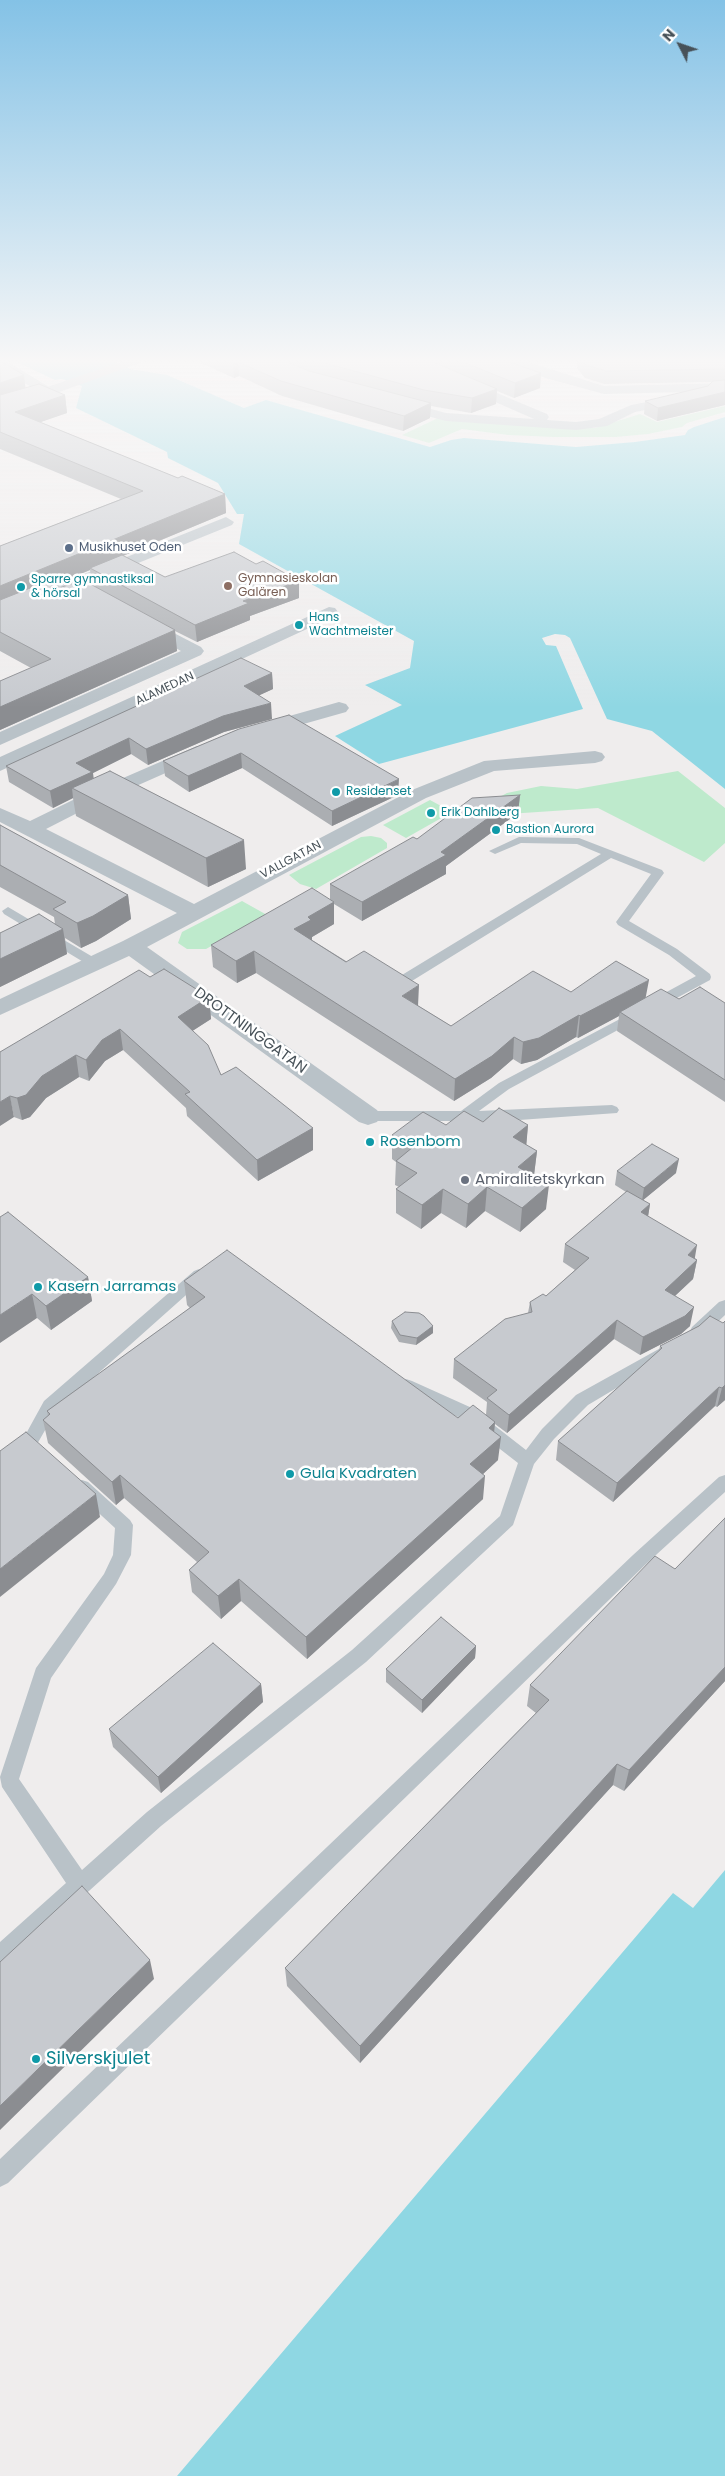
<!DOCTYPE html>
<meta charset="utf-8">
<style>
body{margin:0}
#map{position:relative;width:725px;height:2476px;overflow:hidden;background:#efeded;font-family:Poppins,sans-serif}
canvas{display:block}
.north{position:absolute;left:655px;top:20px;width:50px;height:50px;-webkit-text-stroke:4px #fff;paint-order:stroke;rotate:311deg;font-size:14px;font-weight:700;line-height:20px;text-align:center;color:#475158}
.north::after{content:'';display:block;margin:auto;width:18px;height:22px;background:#475158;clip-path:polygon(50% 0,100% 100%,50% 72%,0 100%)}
</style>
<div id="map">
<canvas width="725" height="2476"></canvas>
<div class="north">N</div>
</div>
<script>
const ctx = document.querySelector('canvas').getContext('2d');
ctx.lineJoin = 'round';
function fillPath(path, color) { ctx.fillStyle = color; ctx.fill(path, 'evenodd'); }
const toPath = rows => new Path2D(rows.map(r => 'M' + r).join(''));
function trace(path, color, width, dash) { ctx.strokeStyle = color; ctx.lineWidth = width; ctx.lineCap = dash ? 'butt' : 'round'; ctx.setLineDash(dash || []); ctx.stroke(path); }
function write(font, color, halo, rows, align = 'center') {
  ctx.font = font + ' Poppins,sans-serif'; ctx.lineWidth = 5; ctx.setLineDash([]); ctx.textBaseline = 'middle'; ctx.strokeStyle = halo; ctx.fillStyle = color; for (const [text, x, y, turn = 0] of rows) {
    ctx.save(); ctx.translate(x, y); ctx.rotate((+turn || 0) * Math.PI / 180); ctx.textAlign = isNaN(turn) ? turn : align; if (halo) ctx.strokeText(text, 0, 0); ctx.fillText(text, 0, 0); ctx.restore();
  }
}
const green = toPath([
 [725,406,725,412,687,423,682,427,648,434,616,437,553,437,508,435,462,429,429,443,402,435,438,418,566,428,595,428,640,414,657,422],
 [678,771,725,808,725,843,704,862,598,808,493,815,483,806,507,793,541,786,577,789],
 [430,800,452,812,406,838,383,825],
 [371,836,381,838,387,843,387,848,316,889,300,884,289,875,361,837],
 [242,901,267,915,206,949,187,949,178,943,182,932]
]);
const water = toPath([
 [15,361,114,361,130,369,167,375,244,408,266,400,430,447,451,440,464,438,576,447,635,442,685,435,688,430,694,427,725,417,725,789,652,731,607,719,570,638,565,635,555,634,542,638,546,645,556,646,583,709,379,764,335,736,402,705,365,685,410,668,414,641,239,544,244,514,237,514,218,483,168,458,167,452,76,408,82,386,62,379,55,380],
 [725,1870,725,2476,177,2476,673,1893,693,1908]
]);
const service = toPath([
 [519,837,579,838,662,870,664,873,629,921,677,949,710,974,711,977,710,980,660,1007,650,1007,649,1004,650,1001,696,976,669,955,618,925,616,922,651,874,611,858,407,984,397,984,396,981,397,978,601,854,577,844,521,843,495,854,489,851,519,837],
 [8,907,98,960,100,963,94,967,90,966,4,914,2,911,8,907],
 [635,1011,640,1012,642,1015,640,1018,509,1089,479,1111,612,1105,617,1107,619,1110,617,1113,505,1121,368,1121,361,1116,368,1111,461,1111,499,1083,635,1011],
 [199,1269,204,1271,207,1275,204,1279,56,1411,36,1446,30,1448,24,1446,22,1441,44,1401,194,1271,199,1269],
 [725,1300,725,1315,704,1335,698,1337,692,1335,690,1331,692,1327,719,1302,725,1300],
 [666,1345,672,1347,674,1351,672,1355,588,1405,554,1439,534,1464,513,1525,366,1662,161,1826,8,1964,0,1967,0,1942,66,1883,2,1787,0,1777,36,1668,104,1574,113,1555,115,1528,76,1492,73,1487,76,1482,82,1480,88,1482,130,1520,133,1525,131,1555,116,1584,51,1678,19,1779,82,1870,147,1812,352,1650,500,1516,518,1463,460,1418,400,1389,398,1385,400,1381,406,1379,412,1381,472,1408,526,1450,542,1429,576,1395,666,1345],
 [725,1475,725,1492,645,1565,8,2183,0,2187,0,2159,633,1555,719,1477,725,1475]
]);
const minor = toPath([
 [124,361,145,361,54,394,44,394,42,391,44,388,124,361],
 [402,361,421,361,547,414,549,417,547,420,576,422,599,419,631,405,682,395,689,399,687,402,635,412,607,426,576,430,446,421,389,406,387,403,394,399,446,413,534,419,402,361],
 [504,361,525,361,604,386,725,383,725,391,604,394,545,378,504,361],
 [226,517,234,522,232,525,0,619,0,608,226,517],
 [329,607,335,608,338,612,335,616,0,771,0,757,329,607],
 [143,617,201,647,204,651,201,655,0,745,0,732,181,651,137,626,134,622,137,618,143,617],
 [339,702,346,704,349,708,346,712,261,736,254,734,251,730,254,726,339,702],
 [197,746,204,748,207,752,204,756,91,806,46,829,194,904,412,790,484,761,595,751,602,753,605,757,602,761,595,763,494,771,426,798,147,947,377,1110,381,1116,377,1122,368,1125,359,1122,129,956,0,1015,0,999,123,941,177,913,0,822,0,808,30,821,77,798,197,746]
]);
const tertiary = toPath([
 [0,361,6,361,56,391,46,399,0,412,0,403,39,391,0,370,0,361]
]);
const wall = toPath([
 [0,362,25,388,65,395,67,413,40,422,178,478,225,494,226,513,123,556,165,577,299,598,250,616,250,620,197,642,175,631,177,651,0,730,0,681,31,668,0,651,0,546,121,499,0,449],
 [90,570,92,585,59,588,51,586],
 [201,362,509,362,541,373,540,388,514,398,497,391,496,404,471,413,431,406,430,418,403,431,282,396,239,376,234,378,201,363],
 [578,362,725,362,725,405,657,421,644,414,645,401,708,386,712,382,604,384,585,378,577,368],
 [272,673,273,689,259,695,272,719,224,732,148,765,131,754,93,773,93,778,246,869,208,887,76,816,73,798,53,808,9,782,6,766],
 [239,729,398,795,332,826,242,768,189,792,165,776,163,761],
 [520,795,518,813,446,866,446,874,362,921,334,904,334,924,312,937,312,940,451,1026,571,992,646,998,679,999,725,1003,725,1102,617,1031,619,1016,578,1038,576,1037,537,1060,521,1064,513,1059,491,1078,454,1101,256,973,237,983,213,967,211,945,330,900,330,884,417,839],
 [0,825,128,895,131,919,96,941,81,948,65,938,67,954,0,987,0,933,55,924,54,917,0,887],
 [150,977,209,997,211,1019,192,1031,221,1075,313,1128,313,1150,258,1181,187,1116,186,1108,123,1050,105,1061,89,1081,79,1077,46,1098,30,1117,22,1120,14,1117,0,1052],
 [483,1122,528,1125,526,1145,537,1151,534,1175,533,1176,546,1209,520,1232,485,1211,466,1228,441,1213,421,1229,396,1213,396,1189,399,1187,395,1185,396,1162,392,1159,392,1135,446,1125],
 [617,1171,676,1173,643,1200,650,1204,648,1216,697,1260,693,1279,675,1296,690,1326,681,1334,640,1355,614,1339,507,1433,495,1424,494,1432,498,1460,483,1474,483,1499,307,1659,241,1601,221,1619,192,1592,189,1570,197,1562,124,1498,116,1505,48,1443,43,1420,48,1416,47,1411,190,1308,187,1305,184,1281,458,1418,486,1415,487,1402,453,1378,454,1359,528,1313,530,1302,546,1296,575,1270,563,1262,565,1244,626,1192,615,1185],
 [0,1217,88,1277,92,1301,51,1330,37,1318],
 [710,1316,725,1400,717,1407,715,1406,613,1502,556,1460,558,1441,659,1351,660,1346,699,1326],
 [392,1321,433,1326,433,1333,416,1345,399,1342,391,1328],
 [725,1518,725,1681,624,1791,613,1785,360,2063,287,1986,285,1968,536,1713,527,1706,530,1685,675,1569],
 [476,1646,475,1658,422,1713,386,1682,386,1669],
 [261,1684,263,1702,161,1793,113,1747,109,1729]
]);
const shadedWall = toPath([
 [238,362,239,376,234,378,233,363],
 [541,373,540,388,514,398,515,383],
 [24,375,26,393,0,401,0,383],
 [497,389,496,404,471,413,472,398],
 [725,392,725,405,657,421,658,408],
 [65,395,67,413,18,430,15,412],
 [431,403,430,418,403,431,404,416],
 [225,494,226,513,91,569,90,568,90,570,0,607,0,586],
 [299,581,299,598,250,616,250,620,197,642,195,625,243,601],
 [175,630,177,651,0,730,0,707],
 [272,673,273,689,245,702,244,686],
 [271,703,272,719,224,732,148,765,146,749,223,716],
 [129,738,131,754,93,773,95,788,72,788,73,798,53,808,50,791,76,763],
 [241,753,242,768,189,792,188,776],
 [399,779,398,795,332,826,332,811],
 [520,795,518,813,446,866,446,874,362,921,362,902,441,852],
 [244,840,246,869,208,887,206,858],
 [128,895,131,919,96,941,81,948,77,923],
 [334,902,334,924,312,937,312,942,294,929,308,917],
 [63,929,67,954,0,987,0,959],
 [254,951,256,973,237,983,236,961],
 [649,980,645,1001,620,1012,619,1016,578,1038,580,1016],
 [419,985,418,1006,402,996],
 [209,997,211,1019,180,1039,178,1017],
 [579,1015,576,1037,537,1060,521,1064,523,1042],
 [120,1029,123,1050,105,1061,89,1081,86,1060,102,1040],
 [514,1037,513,1059,491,1078,454,1101,455,1079],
 [76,1055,79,1077,46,1098,30,1117,22,1120,17,1098,42,1076],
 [10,1096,14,1117,0,1126,0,1102],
 [528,1125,526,1149,513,1137],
 [313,1128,313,1150,258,1181,257,1160],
 [537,1151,534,1175,515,1191,518,1167],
 [679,1159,676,1173,642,1201,644,1188],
 [549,1185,546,1209,520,1232,522,1208],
 [487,1187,485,1211,466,1228,468,1204],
 [443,1189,441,1213,421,1229,422,1205],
 [650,1204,647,1223,641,1212],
 [697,1245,694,1263,697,1260,693,1279,662,1308,665,1290,688,1255],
 [88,1277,92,1301,51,1330,46,1306],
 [32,1294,37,1318,0,1343,0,1315],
 [694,1307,690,1326,681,1334,640,1355,643,1337],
 [617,1320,614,1339,507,1433,509,1415],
 [433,1326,433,1333,416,1345,417,1338],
 [725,1385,725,1400,717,1407,722,1388],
 [719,1387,715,1406,613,1502,617,1483],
 [495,1422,493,1443,501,1437,498,1460,468,1488,470,1464,489,1428],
 [120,1475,124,1498,116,1505,112,1482],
 [485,1476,483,1499,307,1659,306,1637],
 [96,1494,100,1517,0,1597,0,1569],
 [239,1579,241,1601,221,1619,218,1596],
 [476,1646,475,1658,422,1713,422,1700],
 [725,1667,725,1681,624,1791,629,1770],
 [261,1684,263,1702,161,1793,158,1777],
 [617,1764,613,1785,360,2063,360,2046],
 [150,1960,154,1979,0,2130,0,2106]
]);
const building = toPath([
 [0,362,2,362,24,375,0,383,0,362],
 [229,362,287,362,309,371,431,403,404,416,281,381,238,362,233,363,229,362],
 [321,362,433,362,497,389,472,398,424,390,321,362],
 [463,362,509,362,541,373,515,383,463,362],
 [583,362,725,362,725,369,606,371,586,365,583,362],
 [725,380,725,392,658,408,645,401,708,386,713,381,725,380],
 [39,384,65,395,15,412,178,478,182,476,225,494,0,586,0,546,143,491,0,432,0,395,39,384],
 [234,552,256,564,263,561,299,581,243,601,249,603,195,625,90,568,122,555,165,577,234,552],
 [83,580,175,630,0,707,0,681,51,659,0,632,0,600,48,581,52,586,59,588,83,580],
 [241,658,272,673,244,686,271,703,223,716,146,749,129,738,76,763,92,772,50,791,6,766,241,658],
 [289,715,399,779,332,811,241,753,188,776,163,761,239,729,289,715],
 [110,771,244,840,206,858,72,788,110,771],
 [520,795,441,852,446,855,362,902,330,884,413,837,417,839,472,798,520,795],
 [0,825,128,895,93,916,77,923,53,909,66,902,0,865,0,825],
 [312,888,334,902,308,917,311,920,294,929,346,962,364,951,419,985,402,996,451,1026,533,971,571,992,616,961,649,980,580,1016,579,1015,539,1038,523,1042,514,1037,492,1056,455,1079,254,951,236,961,211,945,312,888],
 [39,914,63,929,0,959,0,933,39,914],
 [164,969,209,997,178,1017,208,1045,221,1075,236,1067,313,1128,257,1160,185,1094,190,1092,120,1029,102,1040,86,1060,76,1055,42,1076,26,1095,17,1098,10,1096,0,1102,0,1052,139,970,150,977,164,969],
 [700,987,725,1003,725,1080,620,1012,661,989,679,999,700,987],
 [499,1108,528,1125,513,1137,537,1151,518,1167,549,1185,522,1208,487,1187,468,1204,443,1189,422,1205,396,1189,417,1173,396,1161,413,1147,392,1135,423,1112,446,1125,464,1111,483,1122,499,1108],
 [652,1144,679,1159,644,1188,617,1171,652,1144],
 [627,1191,650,1204,641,1212,697,1245,688,1255,697,1260,665,1290,694,1307,685,1316,643,1337,617,1320,509,1415,487,1398,497,1390,454,1359,505,1319,532,1312,530,1302,543,1294,546,1296,589,1258,565,1244,627,1191],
 [8,1212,88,1277,46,1306,32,1294,0,1315,0,1217,8,1212],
 [227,1250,458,1418,473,1405,495,1422,489,1428,501,1437,470,1464,485,1476,306,1637,239,1579,218,1596,189,1570,209,1552,120,1475,112,1482,43,1420,50,1414,47,1411,205,1297,184,1281,227,1250],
 [405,1312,419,1313,424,1316,433,1326,417,1338,400,1335,392,1321,405,1312],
 [710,1316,723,1323,725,1321,725,1385,722,1388,719,1387,617,1483,558,1441,662,1348,660,1346,699,1326,710,1316],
 [26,1432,96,1494,0,1569,0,1451,26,1432],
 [725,1518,725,1667,629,1770,617,1764,360,2046,285,1968,549,1700,530,1685,655,1556,675,1569,725,1518],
 [441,1617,476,1646,422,1700,386,1669,441,1617],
 [213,1643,261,1684,158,1777,109,1729,213,1643],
 [82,1886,150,1960,0,2106,0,1962,82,1886]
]);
const markers = [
 [69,548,5,"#5c6f8a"],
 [228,586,5,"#8d6e63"],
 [21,587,5,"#0f9aa8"],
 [299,625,5,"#0f9aa8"],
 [336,792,5,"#0f9aa8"],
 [431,813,5,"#0f9aa8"],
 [496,830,5,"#0f9aa8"],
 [370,1142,5,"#0f9aa8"],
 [465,1180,5,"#6b7280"],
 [38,1287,5,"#0f9aa8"],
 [290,1474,5,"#0f9aa8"],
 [36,2059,5,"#0f9aa8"]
];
const farServicenames = [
 ["Musikhuset Oden",79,548]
];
const farEducationnames = [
 ["Gymnasieskolan",238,579],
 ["Galären",238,593]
];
const farCulturenames = [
 ["Sparre gymnastiksal",31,580],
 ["& hörsal",31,594],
 ["Hans",309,618],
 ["Wachtmeister",309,632],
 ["Residenset",346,792],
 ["Erik Dahlberg",441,813],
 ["Bastion Aurora",506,830]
];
const farStreetnames = [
 ["ALAMEDAN",165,689,-25],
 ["VALLGATAN",291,860,-28]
];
const streetNames = [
 ["DROTTNINGGATAN",250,1031,36]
];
const cultureNames = [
 ["Rosenbom",380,1142],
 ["Kasern Jarramas",48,1287],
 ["Gula Kvadraten",300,1474]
];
const worshipNames = [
 ["Amiralitetskyrkan",475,1180]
];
const nearCulturenames = [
 ["Silverskjulet",46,2059]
];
fillPath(green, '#beeacc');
fillPath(water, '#8fd7e3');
fillPath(service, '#b9c2c8');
fillPath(minor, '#b9c2c8');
fillPath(tertiary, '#b9c2c8');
fillPath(wall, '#abaeb2');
fillPath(shadedWall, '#8b8d91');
fillPath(building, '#c7cacf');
trace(building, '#8b8d91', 1);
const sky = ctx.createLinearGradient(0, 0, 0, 708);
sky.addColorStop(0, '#84c2e6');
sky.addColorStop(0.51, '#f8f7f7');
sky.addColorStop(1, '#f8f7f700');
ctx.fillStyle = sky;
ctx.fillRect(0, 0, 725, 708);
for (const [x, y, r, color] of markers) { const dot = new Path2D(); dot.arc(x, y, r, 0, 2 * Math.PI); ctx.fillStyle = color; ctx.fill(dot); trace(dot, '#fff', 2); }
write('12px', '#4e5e75', '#fff', farServicenames, 'left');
write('12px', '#785e54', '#fff', farEducationnames, 'left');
write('12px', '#0d838f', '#fff', farCulturenames, 'left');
write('12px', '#475158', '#fff', farStreetnames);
write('15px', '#475158', '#fff', streetNames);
write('15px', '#0d838f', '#fff', cultureNames, 'left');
write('15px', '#5b616d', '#fff', worshipNames, 'left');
write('18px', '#0d838f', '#fff', nearCulturenames, 'left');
</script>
